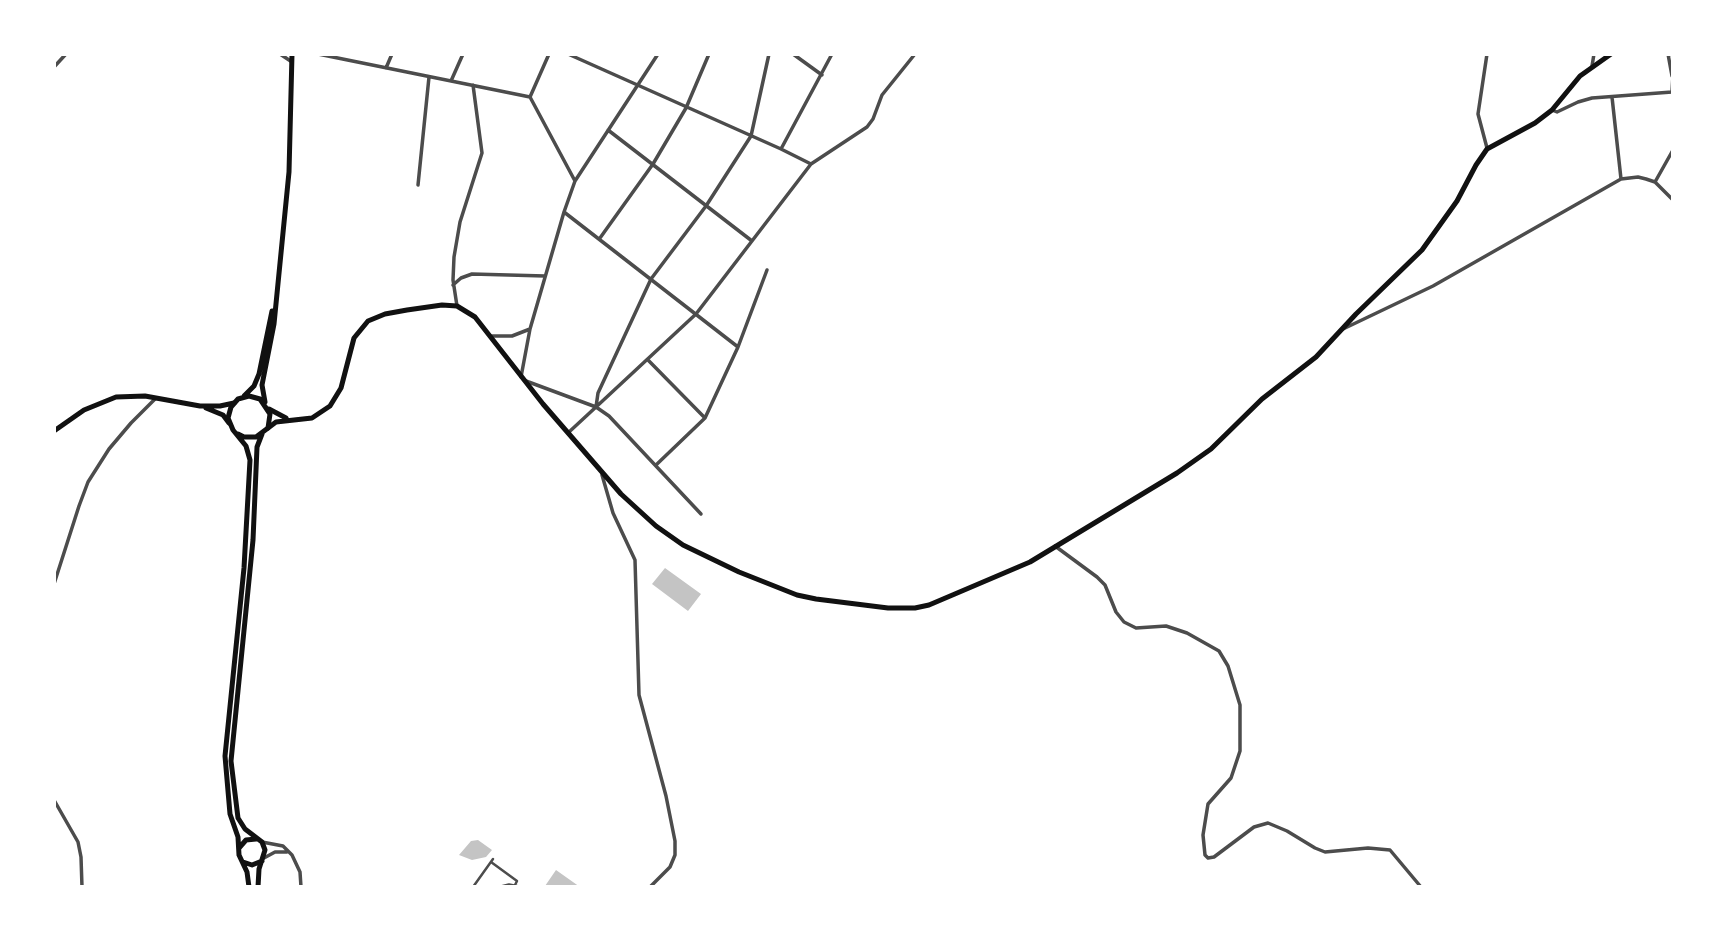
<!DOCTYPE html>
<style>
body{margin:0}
#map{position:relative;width:1727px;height:941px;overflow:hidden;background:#fff;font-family:"Noto Serif",serif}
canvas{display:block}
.frame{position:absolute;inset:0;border:56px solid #fff;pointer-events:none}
</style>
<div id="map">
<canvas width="1727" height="941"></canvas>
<div class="frame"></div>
</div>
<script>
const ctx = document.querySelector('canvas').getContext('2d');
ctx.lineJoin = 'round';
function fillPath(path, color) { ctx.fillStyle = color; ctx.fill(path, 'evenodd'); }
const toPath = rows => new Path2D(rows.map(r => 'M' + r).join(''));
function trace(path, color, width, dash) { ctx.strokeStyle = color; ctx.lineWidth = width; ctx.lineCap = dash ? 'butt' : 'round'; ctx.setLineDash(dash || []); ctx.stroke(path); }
const building = toPath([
 [665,568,701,594,688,611,652,584],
 [478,840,492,850,486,857,472,860,459,855,471,841],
 [556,870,580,887,547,887,545,886]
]);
const pedestrian = toPath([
 [491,862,517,881,515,885],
 [473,887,493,859]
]);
const minor = toPath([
 [280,54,292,62],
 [318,54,530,97],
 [568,54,781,149,811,164],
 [793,54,822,75],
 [1668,54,1672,76],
 [1592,66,1594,54],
 [54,67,66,54],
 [386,68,392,54],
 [451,81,463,54],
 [530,97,575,181],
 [530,97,549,54],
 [1612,97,1621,179],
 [1552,110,1557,112,1578,102,1592,98,1672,92,1673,75],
 [608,130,752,241],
 [1487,148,1478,114,1487,54],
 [781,149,832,54],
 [1655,182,1673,150],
 [418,185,429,77],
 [564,212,738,347],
 [600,238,653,164,686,108,709,54],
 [453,285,461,278,472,274,545,276],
 [457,306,453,280,454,257,460,222,482,153,473,85],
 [1343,329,1433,286,1621,179,1638,177,1646,179,1655,182,1673,200],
 [492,336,512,336,530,329],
 [648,360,705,418],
 [521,377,530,329,564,212,575,181,658,54],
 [526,381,596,407,609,416,701,514],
 [596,407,696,314,811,164,867,127,873,119,882,95,915,54],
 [569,432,596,407,598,393,651,279,706,206,751,136,769,54],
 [656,465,705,418,738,347,767,270],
 [602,475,613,513,635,560,639,695,666,796,675,841,675,855,670,867,650,887],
 [1055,546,1097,577,1105,585,1116,612,1124,622,1136,628,1166,626,1187,633,1219,651,1228,666,1240,705,1240,751,1231,778,1208,804,1203,835,1205,855,1208,858,1214,857,1254,827,1268,823,1287,831,1315,848,1325,852,1368,848,1390,850,1421,887],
 [54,584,79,506,88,482,109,449,131,423,155,399],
 [54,800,78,842,81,857,82,887],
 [262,842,283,846,292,855,300,872,301,887],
 [264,858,275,852,287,852],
 [501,887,509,885,519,887]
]);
const secondary = toPath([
 [1672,54,1673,55],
 [206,408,223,415,229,423],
 [269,409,286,418],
 [268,428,276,422,312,418,330,406,341,388,354,338,368,321,385,314,407,310,442,305,457,306,475,317,543,404,621,494,656,526,683,545,739,572,797,595,816,599,888,608,915,608,929,605,1030,562,1177,473,1211,449,1262,399,1316,357,1356,314,1422,250,1457,201,1476,165,1487,149,1535,123,1552,110,1580,76,1611,54],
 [54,431,84,410,116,397,145,396,200,406,220,406,234,403]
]);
const primary = toPath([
 [244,396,254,386,259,374,272,311],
 [265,402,262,385,274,324,289,172,292,54],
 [238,434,244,437,256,437,268,428,270,414,260,399,249,396,238,399,231,407,228,418,233,430,246,446,250,460,244,568,225,756,230,814,238,837,239,855,247,872,249,887],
 [239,848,246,840,256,839],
 [243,862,252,865,262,861],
 [258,887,259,869,265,850,262,842,245,829,238,818,231,761,253,540,257,447,262,434]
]);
fillPath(building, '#c4c4c4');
trace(pedestrian, '#4c4c4c', 2.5);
trace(minor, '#4c4c4c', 3.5);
trace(secondary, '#111', 5);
trace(primary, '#111', 5);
</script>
